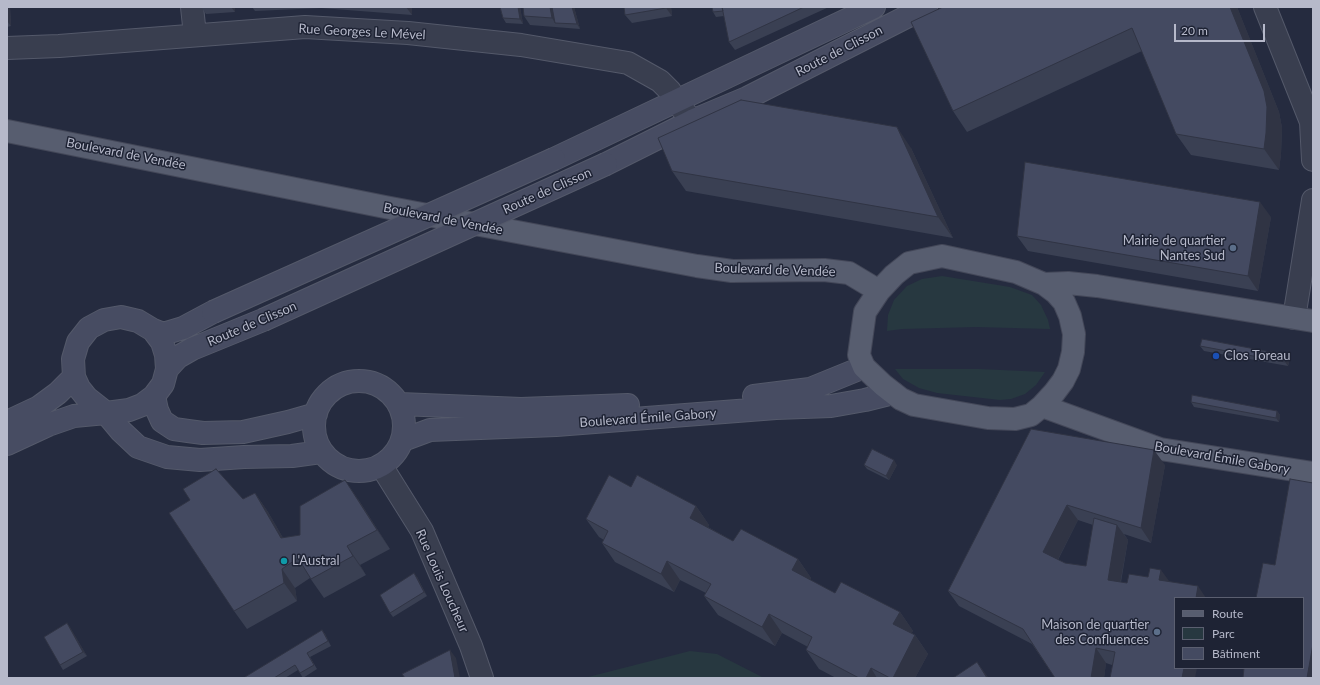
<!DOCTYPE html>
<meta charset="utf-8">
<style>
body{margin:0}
#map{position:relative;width:1320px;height:685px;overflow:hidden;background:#252b3f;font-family:Lato,sans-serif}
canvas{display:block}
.frame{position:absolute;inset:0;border:8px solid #b6b9ca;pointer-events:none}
.legend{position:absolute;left:1174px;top:597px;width:130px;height:72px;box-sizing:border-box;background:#1e2334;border:1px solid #5b5f70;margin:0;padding:5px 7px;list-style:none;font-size:12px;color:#b6b9ca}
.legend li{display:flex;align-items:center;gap:8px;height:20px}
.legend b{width:20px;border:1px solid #5b5f70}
.scale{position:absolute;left:1174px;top:24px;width:91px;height:18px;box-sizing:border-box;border:2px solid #b6b9ca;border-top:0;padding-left:5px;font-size:12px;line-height:14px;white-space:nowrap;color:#b6b9ca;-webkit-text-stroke:3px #1e2334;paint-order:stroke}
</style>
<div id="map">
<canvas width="1320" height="685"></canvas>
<div class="frame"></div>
<ul class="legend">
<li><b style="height:5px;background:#575d6f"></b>Route</li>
<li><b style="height:11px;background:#273840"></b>Parc</li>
<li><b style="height:11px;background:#444a61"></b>Bâtiment</li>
</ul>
<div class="scale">20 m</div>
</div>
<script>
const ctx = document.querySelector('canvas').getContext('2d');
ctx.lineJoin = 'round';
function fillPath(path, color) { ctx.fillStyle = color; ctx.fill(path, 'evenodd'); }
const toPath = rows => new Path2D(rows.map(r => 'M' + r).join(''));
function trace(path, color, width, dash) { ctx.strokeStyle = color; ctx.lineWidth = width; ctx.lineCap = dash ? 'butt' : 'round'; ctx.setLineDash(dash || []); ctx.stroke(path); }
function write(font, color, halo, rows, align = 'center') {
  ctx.font = font + ' Lato,sans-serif'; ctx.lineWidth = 3; ctx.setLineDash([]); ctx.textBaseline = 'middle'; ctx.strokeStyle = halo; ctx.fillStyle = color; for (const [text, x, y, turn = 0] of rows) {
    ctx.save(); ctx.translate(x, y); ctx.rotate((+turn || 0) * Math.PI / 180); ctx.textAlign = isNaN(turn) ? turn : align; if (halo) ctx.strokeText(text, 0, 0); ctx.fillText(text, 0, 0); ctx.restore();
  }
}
const green = toPath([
 [942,276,1010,287,1032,295,1041,305,1048,320,1050,329,976,327,902,329,887,331,888,315,894,300,907,286,922,279],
 [895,369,979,369,1045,372,1036,385,1025,394,1011,399,1000,400,937,393,919,388,903,379],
 [690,651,717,654,764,678,584,678]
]);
const minor = toPath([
 [192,7,195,35],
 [1265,7,1311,122,1313,160],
 [7,48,59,46,305,27,408,33,521,45,628,63,660,81,670,91,675,100,692,121],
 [1294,318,1313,200],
 [382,467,422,531,471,646,482,678]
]);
const secondary = toPath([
 [554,159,874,7],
 [606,164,692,121,747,98,926,7],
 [153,330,163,334,183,328,213,312],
 [167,369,178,357,192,349,263,320],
 '314 426a45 45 0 1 1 90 0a45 45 0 1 1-90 0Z',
 [154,396,157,410,162,421,174,429,188,431,203,433,243,432,288,422,316,414],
 [754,396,810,389,864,367],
 [400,404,521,409,628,405],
 [7,422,39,407,58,393,74,377],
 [403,440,430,430,556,425,776,408,831,406,865,400,893,393],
 [7,444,48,425,74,416,106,413,129,410,142,405,154,396,163,384,167,369,166,355,162,342,153,330,138,321,121,317,104,320,89,328,78,342,73,359,74,377,79,388,87,398,106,413,121,431,138,447,167,457,200,460,244,457,292,456,321,452]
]);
const primary = toPath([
 [7,131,385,207,697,266,732,271,824,270,849,273,879,291],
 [942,256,1016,272,1044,284,1056,293,1064,302,1070,316,1074,334,1073,352,1069,369,1063,381,1054,393,1042,406,1031,415,1015,419,988,418,914,405,901,399,883,385,864,367,859,355,865,312,879,291,894,275,909,263,942,256],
 [1044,284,1068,283,1097,286,1313,321],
 [1042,406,1160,449,1313,473]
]);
const secondaryBridge = toPath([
 [213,312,554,159],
 [263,320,606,164]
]);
const wall = toPath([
 [7,7,10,7,11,26,7,27],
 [201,7,235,7,235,12,206,14],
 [252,7,412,7,412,15,321,8,255,11],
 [500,7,520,7,523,24,506,23,503,18],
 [574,7,580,29,530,25,524,16],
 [624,7,671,7,672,16,632,23,625,15],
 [712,7,829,7,735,50,729,42,724,16,716,17,713,12],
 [1237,7,1279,112,1282,128,1281,154,1279,170,1191,155,1176,134,1142,51,967,132,953,111,911,22],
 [911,148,953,238,686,191,672,171],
 [1271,217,1258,291,1028,251,1017,236],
 [1200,346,1290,359,1288,366,1204,351],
 [1191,402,1277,411,1280,415,1279,422,1194,407],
 [1031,429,1165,465,1151,543,1124,534,1128,540,1121,582,1127,583,1148,577,1161,570,1112,665,1106,663,1104,678,1055,678,1032,644,959,606,948,591],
 [1078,520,1093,525,1086,566,1065,563,1058,560],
 [864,465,897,465,889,480,867,469],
 [631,487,696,506,709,525,708,527,733,541,798,559,811,578,810,580,835,593,900,612,913,631,911,633,915,635,928,654,915,678,836,678,819,669,806,650,808,647,782,633,775,646,718,615,704,596,706,593,680,580,674,592,615,562,602,543,604,540,599,537,586,519],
 [255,493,268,512,283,538,300,535,358,499,390,549,360,565,366,575,324,598,310,578,295,588,297,601,247,629,234,611,243,499],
 [417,577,427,596,393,617,390,613],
 [67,623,87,656,63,670,60,665],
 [322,630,325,634,331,646,310,657,317,669,303,678,298,670,285,678,246,678]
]);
const shadedWall = toPath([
 [7,7,10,7,11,26,7,21],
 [231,7,235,7,235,12],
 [406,7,412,7,412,15],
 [518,7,520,7,523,24,520,19],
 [550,7,555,7,555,23,552,18],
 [572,7,574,7,580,29,577,24],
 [666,7,671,7,672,16,666,8],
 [1230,7,1237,7,1279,112,1282,128,1281,154,1279,170,1264,149],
 [897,127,911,148,953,238,938,217],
 [1260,202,1271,217,1258,291,1248,276],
 [1287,355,1290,359,1288,366,1285,362],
 [1277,411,1280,415,1279,422,1276,418],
 [1154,450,1165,465,1151,543,1141,528],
 [894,460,897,465,889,480,886,476],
 [345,480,358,499,390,549,377,530],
 [255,493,268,512,294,557,281,538],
 [1067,505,1078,520,1054,567,1043,552],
 [696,506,709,525,703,536,690,518],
 [1117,525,1128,540,1118,595,1108,580],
 [347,546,360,565,366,575,353,556],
 [798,559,811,578,805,589,792,570],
 [667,561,680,580,674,592,661,574],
 [282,569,295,588,297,601,284,583],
 [1161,570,1172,585,1159,580],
 [414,573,417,577,427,596,424,592],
 [1198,586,1206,598,1196,598],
 [900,612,913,631,906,643,893,624],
 [769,614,782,633,775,646,762,627],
 [67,623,70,627,87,656,83,652],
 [322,630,325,634,331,646,328,641],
 [915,635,928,654,915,678,893,678],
 [1313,644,1313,678,1307,678],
 [1096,648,1106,663,1104,678,1091,678],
 [450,650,456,658,460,678,455,678],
 [977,662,988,677,988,678,987,678],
 [871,668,877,678,866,678],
 [1184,668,1197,668,1195,678,1182,678]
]);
const building = toPath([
 [500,7,518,7,520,19,503,18,500,7],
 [523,7,550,7,552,18,524,16,523,7],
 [552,7,572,7,577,24,555,23,552,7],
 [624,7,666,7,666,8,625,15,624,7],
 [712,7,722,7,723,11,713,12,712,7],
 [722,7,804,7,729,42,722,7],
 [943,7,1230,7,1264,91,1267,107,1266,133,1264,149,1176,134,1132,28,953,111,911,22,943,7],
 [741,100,897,127,938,217,672,171,658,138,741,100],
 [1025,162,1260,202,1248,276,1017,236,1025,162],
 [1202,339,1287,355,1285,362,1200,346,1202,339],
 [1192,395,1277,411,1276,418,1191,402,1192,395],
 [1031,429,1154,450,1141,528,1067,505,1043,552,1065,563,1086,566,1094,518,1117,525,1108,580,1127,583,1129,574,1148,577,1150,568,1161,570,1159,580,1198,586,1196,598,1175,598,1175,668,1184,668,1182,678,1110,678,1115,652,1096,648,1091,678,1055,678,1023,629,948,591,1031,429],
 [872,449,894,460,886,476,864,465,872,449],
 [216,469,243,499,255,493,281,538,300,535,300,506,345,480,377,530,347,546,353,556,311,579,298,558,282,569,284,583,234,611,169,513,190,500,183,489,216,469],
 [609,475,631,487,637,475,696,506,690,518,733,541,741,529,798,559,792,570,835,593,841,582,900,612,893,624,915,635,893,678,890,678,871,668,866,678,859,678,806,650,812,637,769,614,762,627,704,596,711,584,667,561,661,574,602,543,608,531,586,519,609,475],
 [1290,479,1313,483,1313,644,1307,678,1243,678,1244,668,1303,668,1303,598,1256,598,1263,563,1275,565,1290,479],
 [414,573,424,592,390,613,380,595,414,573],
 [67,623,83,652,60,665,44,637,67,623],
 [322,630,328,641,307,653,314,665,300,673,295,665,274,678,246,678,245,677,322,630],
 [450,650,455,678,405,678,402,674,450,650],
 [977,662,987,678,953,678,977,662]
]);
const markers = [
 [1233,248,4,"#5c6f8a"],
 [1216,356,4,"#1a4fb4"],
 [284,561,4,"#0f9aa8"],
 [1157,632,4,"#5c6f8a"]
];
const streetNames = [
 ["Rue Georges Le Mével",362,32,3],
 ["Route de Clisson",839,51,-27],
 ["Boulevard de Vendée",126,154,11],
 ["Route de Clisson",547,191,-24],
 ["Boulevard de Vendée",443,219,11],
 ["Boulevard de Vendée",775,270,2],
 ["Route de Clisson",252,324,-23],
 ["Boulevard Émile Gabory",648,418,-4],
 ["Boulevard Émile Gabory",1222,458,10],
 ["Rue Louis Loucheur",442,581,66]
];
const poiNames = [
 ["Mairie de quartier",1225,241],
 ["Nantes Sud",1225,256],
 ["Clos Toreau",1224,356,"left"],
 ["L'Austral",292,561,"left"],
 ["Maison de quartier",1149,625],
 ["des Confluences",1149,640]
];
fillPath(green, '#273840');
trace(minor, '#54596a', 24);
trace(secondary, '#54596a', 24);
trace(primary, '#434758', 24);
trace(minor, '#393e4f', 22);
trace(secondary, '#474c62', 22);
trace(primary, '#575d6f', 22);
trace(secondaryBridge, '#54596a', 24, []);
trace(secondaryBridge, '#474c62', 22);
fillPath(wall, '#3a4053');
fillPath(shadedWall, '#303444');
fillPath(building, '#444a61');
trace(building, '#303444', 1);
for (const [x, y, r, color] of markers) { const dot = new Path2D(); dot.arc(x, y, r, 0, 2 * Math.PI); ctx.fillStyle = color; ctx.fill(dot); trace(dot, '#1e2334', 1.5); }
write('13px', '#b6b9ca', '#1e2334', streetNames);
write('13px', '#b6b9ca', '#1e2334', poiNames, 'right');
</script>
